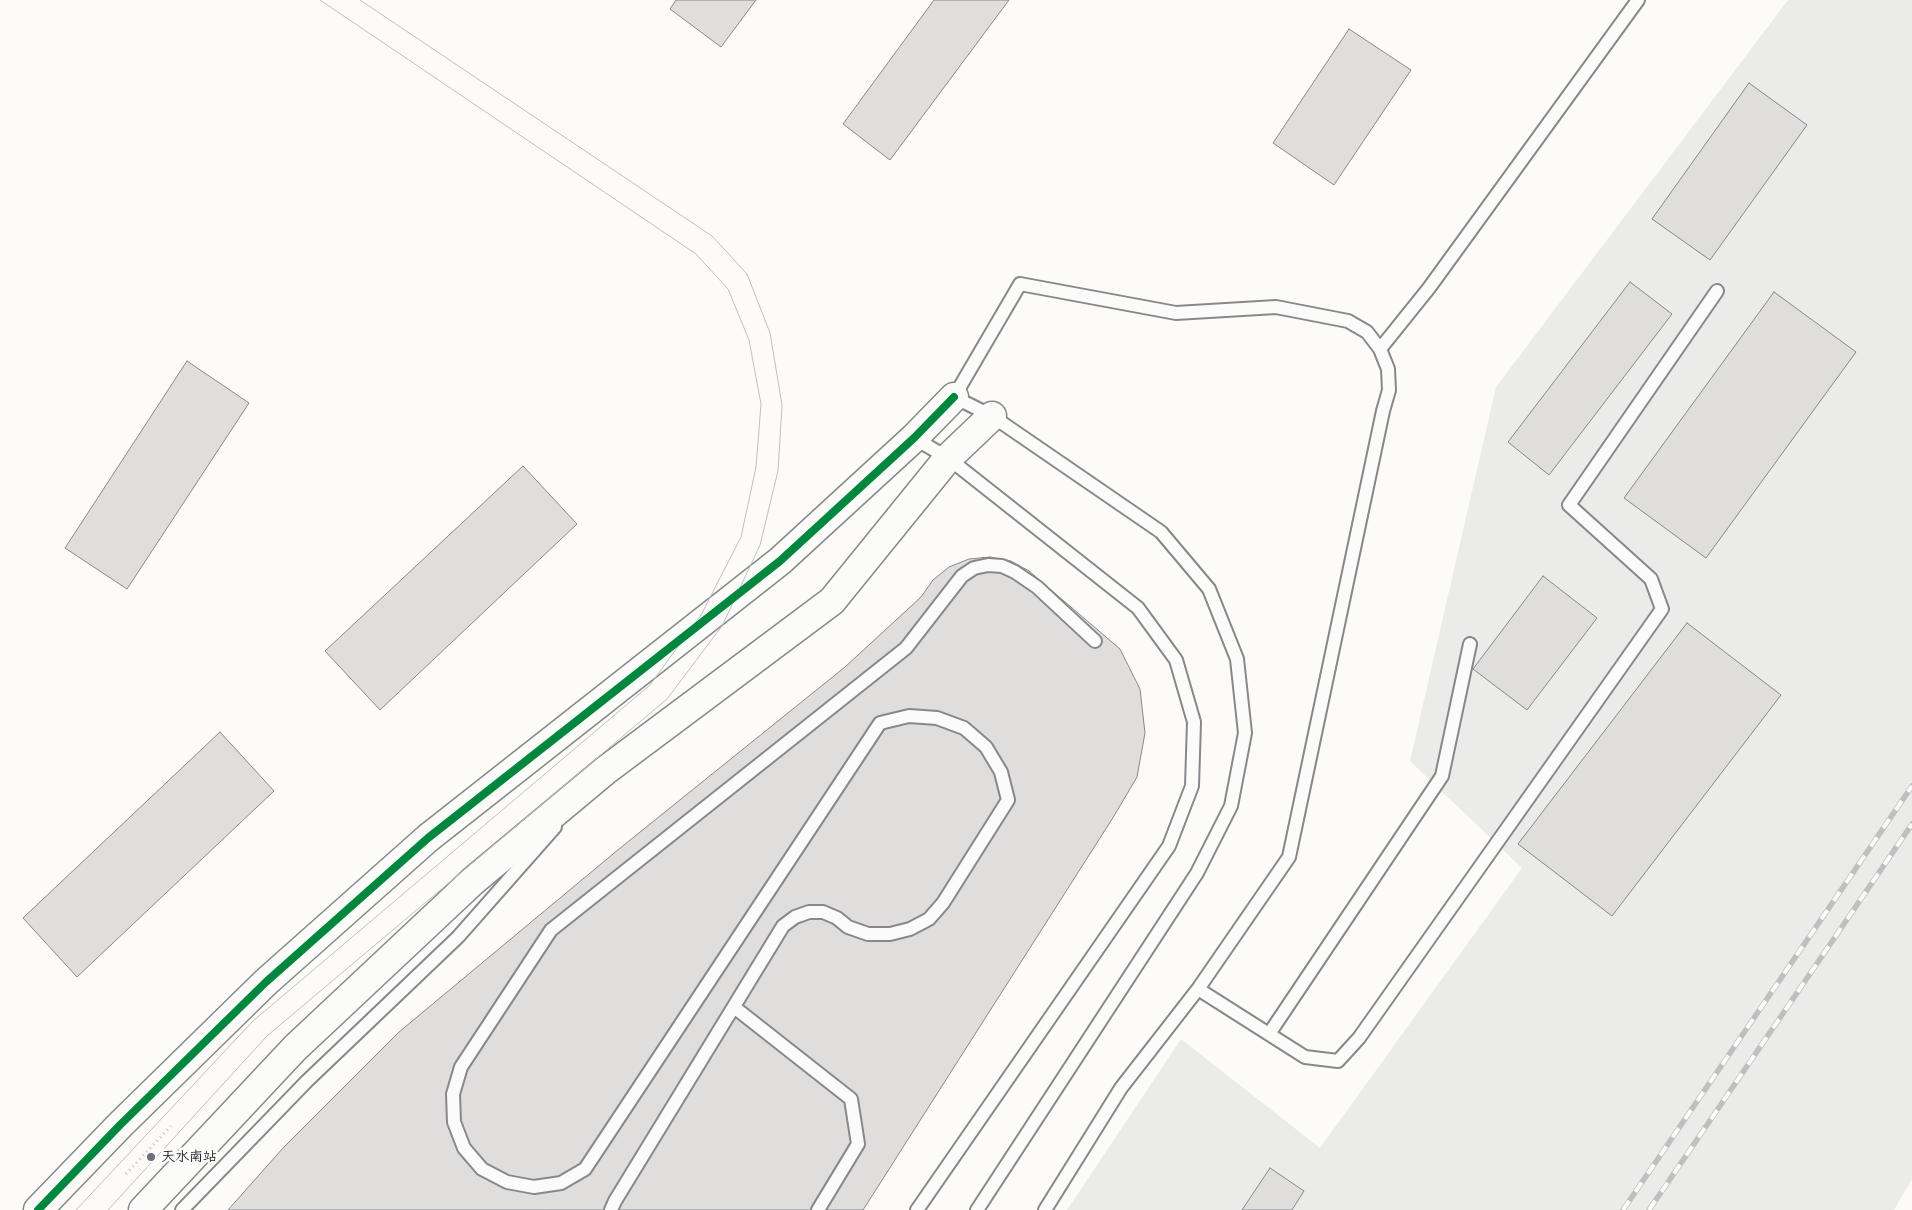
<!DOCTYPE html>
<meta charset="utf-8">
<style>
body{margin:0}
canvas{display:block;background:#fcfbf8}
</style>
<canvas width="1912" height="1210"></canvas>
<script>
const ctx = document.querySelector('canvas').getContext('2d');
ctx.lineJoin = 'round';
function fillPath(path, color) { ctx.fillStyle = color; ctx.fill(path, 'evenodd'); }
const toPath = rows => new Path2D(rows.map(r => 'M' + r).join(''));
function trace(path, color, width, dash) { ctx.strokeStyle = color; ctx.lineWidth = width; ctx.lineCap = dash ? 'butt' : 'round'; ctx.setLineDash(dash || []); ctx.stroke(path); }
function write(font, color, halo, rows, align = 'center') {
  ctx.font = font + ' "Comic Neue","LXGW WenKai TC",sans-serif'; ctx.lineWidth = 5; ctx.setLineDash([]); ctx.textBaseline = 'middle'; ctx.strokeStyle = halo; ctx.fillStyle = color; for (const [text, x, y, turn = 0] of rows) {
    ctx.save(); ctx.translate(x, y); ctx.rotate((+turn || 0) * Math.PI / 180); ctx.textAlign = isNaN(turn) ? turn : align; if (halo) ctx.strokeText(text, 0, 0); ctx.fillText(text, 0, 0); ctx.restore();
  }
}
const built = toPath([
 [1788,0,1912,0,1912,1179,1894,1210,1067,1210,1181,1039,1320,1148,1522,868,1410,761,1496,387]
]);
const building = toPath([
 [676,0,756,0,721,47,670,9,676,0],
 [934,0,1009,0,890,160,843,124,934,0],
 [1349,29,1411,70,1334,185,1273,143,1349,29],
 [1749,83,1807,125,1710,260,1652,219,1749,83],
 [1630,282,1672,314,1549,475,1508,442,1630,282],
 [1774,292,1856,352,1706,558,1624,498,1774,292],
 [187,361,249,403,127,589,65,548,187,361],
 [523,466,577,524,380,710,325,651,523,466],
 [990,557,1011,561,1029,571,1120,649,1140,689,1145,733,1137,777,1114,816,863,1210,228,1210,283,1148,399,1032,619,849,845,667,921,597,933,580,949,567,969,559,990,557],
 [1543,576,1597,618,1527,710,1473,669,1543,576],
 [1687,623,1781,695,1612,916,1518,844,1687,623],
 [220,732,274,791,77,977,23,918,220,732],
 [1270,1168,1304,1191,1292,1210,1242,1210,1270,1168]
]);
const path = toPath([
 [126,1174,171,1126]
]);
const service = toPath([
 [1380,349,1429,288,1638,0],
 [914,438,948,458,1138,608,1176,660,1194,722,1192,786,1169,846,917,1210],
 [1198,989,1305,1057,1338,1061,1359,1038,1662,609,1651,579,1569,505,1717,291],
 [734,1007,851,1099,858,1144,818,1210],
 [1269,1034,1442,776,1470,644],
 [182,1210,307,1081,458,937,555,827],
 [611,1210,615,1201,783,926,795,917,809,912,823,912,837,918,848,927,868,934,890,934,910,929,929,919,943,903,1008,800,1001,772,986,747,964,728,937,718,909,716,880,723,585,1169,561,1183,534,1187,507,1182,482,1169,464,1148,454,1122,453,1094,461,1067,551,930,906,648,962,576,974,568,988,565,1002,566,1015,572,1037,587,1095,641],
 [977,1210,1197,873,1231,806,1245,733,1237,659,1209,589,1161,532,992,416,954,397,1020,284,1176,313,1276,307,1348,321,1367,332,1380,349,1388,369,1389,390,1383,411,1289,857,1198,989,1121,1088,1045,1210]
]);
const tertiary = toPath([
 [38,1210,120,1125,266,982,428,838,780,561,914,438,954,397],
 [143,1210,295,1048,473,881,606,770,832,601,948,458,992,416]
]);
const tram = toPath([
 [76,1210,253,1021,650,685,701,615,741,537,756,467,761,404,749,340,728,289,696,254,320,0],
 [108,1210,267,1036,667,699,722,626,760,545,778,471,782,405,770,333,747,274,712,236,360,0]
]);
const rail = toPath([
 [1623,1210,1912,786],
 [1649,1210,1912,824]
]);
const cycleway = toPath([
 [38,1210,120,1125,266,982,428,838,780,561,914,438,954,397]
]);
const markers = [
 [151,1157,5,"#6e6e7d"]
];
const poiNames = [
 ["天水南站",161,1157]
];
fillPath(built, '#ebebe9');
fillPath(building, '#dfdedd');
trace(building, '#88888c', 1);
trace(service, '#88888c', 16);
trace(tertiary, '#88888c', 31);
trace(path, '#bfbfc0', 3, [1, 4]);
trace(service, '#fbfbf9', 12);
trace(tertiary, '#fbfbf9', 28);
trace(tram, '#bfbfc0', 1);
trace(rail, '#bfbfc0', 5.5);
trace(rail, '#fdfcf7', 4, [11]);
trace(cycleway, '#00873e', 8);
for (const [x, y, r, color] of markers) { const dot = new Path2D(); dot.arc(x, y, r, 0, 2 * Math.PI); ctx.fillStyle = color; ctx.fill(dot); trace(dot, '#fdfcf7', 2); }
write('14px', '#22223b', '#fdfcf7', poiNames, 'left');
</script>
